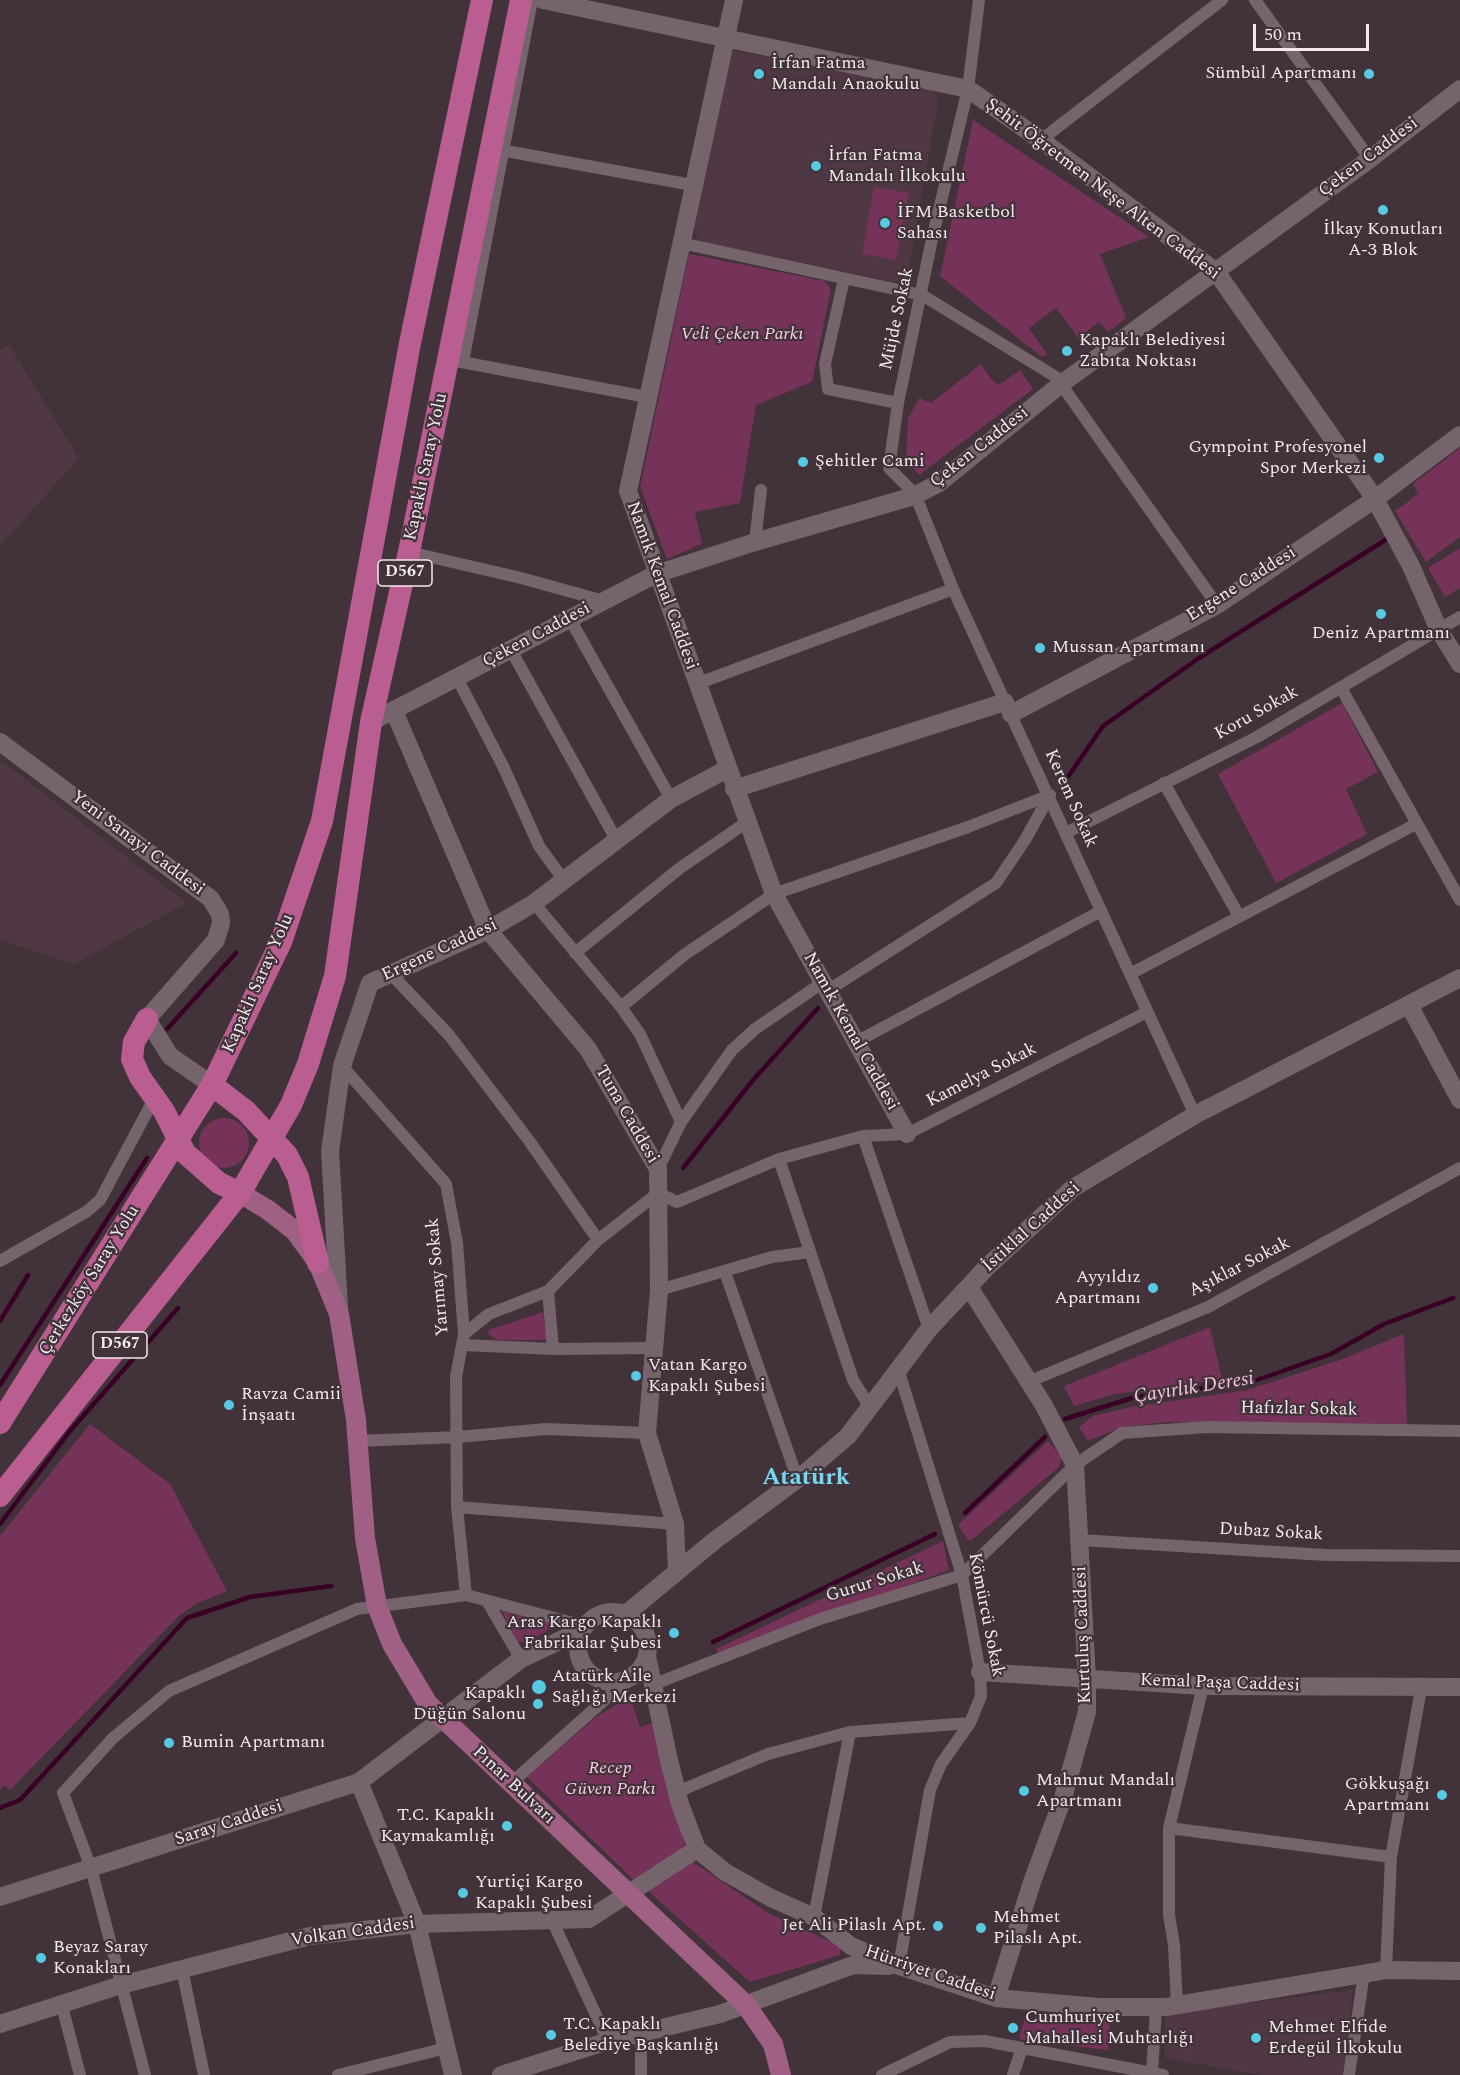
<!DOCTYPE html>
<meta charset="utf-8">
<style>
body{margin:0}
#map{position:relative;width:1460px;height:2075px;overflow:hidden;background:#42323a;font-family:Spectral,serif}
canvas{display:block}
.scale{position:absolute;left:1253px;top:24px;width:116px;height:27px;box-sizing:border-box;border:3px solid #f3e9ee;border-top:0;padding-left:8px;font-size:18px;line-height:21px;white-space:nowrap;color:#f3e9ee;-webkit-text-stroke:4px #42323a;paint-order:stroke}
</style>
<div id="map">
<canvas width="1460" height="2075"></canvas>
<div class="scale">50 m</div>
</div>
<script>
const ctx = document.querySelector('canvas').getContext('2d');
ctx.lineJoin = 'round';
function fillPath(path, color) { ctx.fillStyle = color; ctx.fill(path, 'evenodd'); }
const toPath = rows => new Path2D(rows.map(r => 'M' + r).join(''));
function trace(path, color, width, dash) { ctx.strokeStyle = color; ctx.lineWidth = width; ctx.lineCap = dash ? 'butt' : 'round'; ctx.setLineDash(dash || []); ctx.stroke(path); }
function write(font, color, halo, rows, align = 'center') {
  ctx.font = font + ' Spectral,serif'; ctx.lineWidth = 4.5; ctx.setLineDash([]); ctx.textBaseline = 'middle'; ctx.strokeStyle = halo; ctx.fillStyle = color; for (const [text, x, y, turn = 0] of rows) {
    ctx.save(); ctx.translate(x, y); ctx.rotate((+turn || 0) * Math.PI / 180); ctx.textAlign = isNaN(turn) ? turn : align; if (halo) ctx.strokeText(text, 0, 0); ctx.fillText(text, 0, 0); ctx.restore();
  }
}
const built = toPath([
 [729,50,934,88,938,102,907,279,896,282,700,242,692,229],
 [9,345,79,458,0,546,0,351],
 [0,760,46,795,187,903,74,964,0,940],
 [1353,1990,1343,2075,1262,2075,1165,2058,1165,2013]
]);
const green = toPath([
 [973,120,1149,237,1100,254,1126,318,1108,332,1099,322,1087,331,1095,342,1086,348,1056,308,1029,328,1047,354,1042,357,940,276],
 [874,187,909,193,896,260,862,254],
 [689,254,824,281,831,289,812,382,756,405,740,503,695,512,702,544,667,559,640,487],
 [981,364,991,379,999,385,1020,370,1033,389,919,475,906,459,908,419,919,398,931,403],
 [1460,448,1460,537,1426,562,1395,511,1418,494,1413,484],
 [1460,548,1460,588,1445,597,1428,568],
 [1342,703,1378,772,1346,789,1367,834,1276,883,1218,774],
 '199 1143a25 25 0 1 1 50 0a25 25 0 1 1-50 0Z',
 [543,1312,547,1340,497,1340,488,1334,489,1330],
 [1210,1327,1222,1379,1115,1394,1074,1406,1064,1386],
 [1404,1334,1407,1424,1168,1422,1122,1427,1088,1441,1079,1427,1093,1416,1131,1407,1247,1390,1340,1360],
 [90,1424,170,1484,227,1591,195,1604,178,1617,10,1790,5,1785,0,1790,0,1536],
 [1048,1441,1062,1457,1059,1467,972,1540,968,1540,958,1525],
 [943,1541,949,1570,719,1655,716,1649],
 [502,1611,553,1623,552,1628,526,1643,517,1641],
 [630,1696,640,1727,653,1723,686,1850,635,1881,527,1777,596,1717],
 [693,1862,768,1913,840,1946,840,1955,750,1982,648,1891],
 [1076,2016,1110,2017,1108,2050,1019,2039,1024,2020]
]);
const stream = toPath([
 [1063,784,1103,726,1199,658,1390,537],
 [167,1029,236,953],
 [683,1168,754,1079,818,1008],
 [0,1321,28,1275],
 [0,1385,147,1158],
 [1065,1419,1132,1398,1254,1381,1331,1354,1384,1324,1453,1298],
 [965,1513,1045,1437],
 [0,1524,70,1431,178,1308],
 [713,1642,935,1534],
 [0,1808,20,1800,187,1618,250,1597,331,1586]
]);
const street = toPath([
 [979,0,968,89,932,239,898,403,889,468,908,487,919,504,953,589,1195,1115],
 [1255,0,1370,159],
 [1041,140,1222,0],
 [495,149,692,185],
 [681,243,922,295,1056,377,1217,605],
 [844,279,825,364,828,389,898,403],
 [456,361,647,397],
 [463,362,532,0],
 [755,542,761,490],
 [409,552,521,578,604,601],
 [570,619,671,799],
 [511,650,617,841],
 [457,678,503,766,539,846,563,879],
 [696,684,953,589],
 [1341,688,1460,900],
 [1164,783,1239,916],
 [1066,833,1257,737,1460,617],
 [534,903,621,1007,640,1034,681,1122],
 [575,953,680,868,747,822],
 [391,974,449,1035,530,1142,598,1240],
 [1130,974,1416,824],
 [827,991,996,883,1025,840,1050,795],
 [621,1007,684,955,774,894,968,827,1050,795],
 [856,1042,1101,911],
 [342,1066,446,1184,457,1243,464,1334,456,1377,457,1507,466,1595],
 [863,1136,929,1329],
 [779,1159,853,1380,871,1409],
 [658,1169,681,1122,732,1050,755,1029,822,983],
 [0,1261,86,1212,100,1200,154,1099],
 [725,1272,794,1469,799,1478],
 [659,1290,772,1257,810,1252],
 [548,1291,553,1349],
 [464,1334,489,1314,548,1291,598,1240,658,1193,677,1202,779,1159,863,1136,907,1134,1147,1012],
 [463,1345,553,1349,654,1348],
 [899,1372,962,1575,980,1672,981,1696,970,1723,941,1764,930,1790,899,1966],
 [1028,1382,1208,1307,1460,1168],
 [358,1441,458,1437,546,1429,647,1433],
 [457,1507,675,1524],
 [1080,1540,1326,1555,1460,1556],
 [487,1601,521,1659],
 [652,1685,820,1619,962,1575,1075,1465,1122,1433,1207,1427,1460,1431],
 [510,1784,628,1679],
 [677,1792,768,1754,850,1732,970,1723],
 [1169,1828,1391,1857],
 [814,1917,850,1732],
 [552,1920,608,2041],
 [182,1969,204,2075],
 [1386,1970,1391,1857,1421,1689],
 [61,2002,80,2075],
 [1177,2005,1174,1945,1169,1915,1169,1828,1203,1686],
 [1152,2073,1156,2008],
 [145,2075,91,1868,63,1793,113,1738,169,1691,357,1609,466,1595,585,1626],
 [338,2075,446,2048],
 [641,2075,641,2032],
 [882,2075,950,2042,985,2041,1163,2075],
 [1013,2075,1022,2048],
 [1349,2075,1364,1973]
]);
const secondary = toPath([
 [543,0,968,89,1041,140,1215,271,1224,283,1375,499,1411,566,1439,630,1460,664],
 [734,0,628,491,774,894,907,1134],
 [394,711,488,930,588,1049,658,1169,659,1290,647,1433,675,1524,677,1572],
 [1011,714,1217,605,1375,499,1460,435],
 [371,722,656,574,755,542,914,496,939,483,1061,384,1370,159,1460,89],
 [0,742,211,899,220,914,221,923,216,940,147,1019,170,1056,212,1085],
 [734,789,1005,702],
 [1409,1005,1460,1100],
 [969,1287,1043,1404,1075,1465,1087,1678,1087,1712,1063,1798,1032,1882,996,1998],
 [339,1307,330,1151,342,1066,370,983,488,930,534,903,671,799,727,769],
 '578 1647a35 35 0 1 1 70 0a35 35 0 1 1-70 0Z',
 [626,1614,714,1541,799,1478,848,1436,929,1329,987,1267,1073,1188,1195,1115,1460,978],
 [647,1656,668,1756,680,1804,697,1849,725,1872,771,1898,814,1917,851,1946,899,1966,996,1998,1099,2007,1166,2007,1386,1970,1460,1971],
 [980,1672,1203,1686,1460,1687],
 [359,1782,417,1924,453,2075],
 [0,1897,359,1782,521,1659,582,1630],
 [0,2024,121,1985,310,1936,417,1924,589,1919,697,1849],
 [501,2075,608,2041,720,2014,853,1965,889,1966]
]);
const primary = toPath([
 [240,1193,268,1210,295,1231,318,1263,339,1314,356,1420,365,1538,377,1606,392,1644,428,1704,746,2005,773,2044,781,2075]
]);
const highway = toPath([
 [147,1019,134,1042,132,1059,140,1077,164,1111,185,1153,219,1183,240,1193],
 [212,1085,246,1111,287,1155,298,1177,318,1263],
 [0,1423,212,1085,281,942,322,821,410,343,482,0],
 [0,1496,240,1193,291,1105,308,1064,335,976,371,722,409,552,521,0]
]);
const markers = [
 [759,74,6,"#58c9e3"],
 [1369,74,6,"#58c9e3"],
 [816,166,6,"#58c9e3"],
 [1383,210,6,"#58c9e3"],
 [885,223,6,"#58c9e3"],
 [1067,351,6,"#58c9e3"],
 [1379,458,6,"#58c9e3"],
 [803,462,6,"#58c9e3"],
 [1381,614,6,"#58c9e3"],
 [1040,648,6,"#58c9e3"],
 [1153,1288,6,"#58c9e3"],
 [636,1376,6,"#58c9e3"],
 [229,1405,6,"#58c9e3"],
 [674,1633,6,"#58c9e3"],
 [539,1687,8,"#58c9e3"],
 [538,1704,6,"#58c9e3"],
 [169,1743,6,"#58c9e3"],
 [1024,1791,6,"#58c9e3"],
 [1442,1795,6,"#58c9e3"],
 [507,1826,6,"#58c9e3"],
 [463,1893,6,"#58c9e3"],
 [938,1926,6,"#58c9e3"],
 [981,1928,6,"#58c9e3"],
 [41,1958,6,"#58c9e3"],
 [1013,2028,6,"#58c9e3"],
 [551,2035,6,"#58c9e3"],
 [1256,2038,6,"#58c9e3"]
];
const shields = [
 [405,573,54],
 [120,1345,54]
];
const shieldNames = [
 ["D567",405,573],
 ["D567",120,1345]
];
const poiNames = [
 ["İrfan Fatma",771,64],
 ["Mandalı Anaokulu",771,85],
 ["Sümbül Apartmanı",1357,74,"right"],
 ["İrfan Fatma",828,156],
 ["Mandalı İlkokulu",828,177],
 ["İFM Basketbol",897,213],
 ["Sahası",897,234],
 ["İlkay Konutları",1383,230,"center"],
 ["A-3 Blok",1383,251,"center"],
 ["Kapaklı Belediyesi",1079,341],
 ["Zabıta Noktası",1079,362],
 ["Gympoint Profesyonel",1367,448,"right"],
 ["Spor Merkezi",1367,469,"right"],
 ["Şehitler Cami",815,462],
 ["Deniz Apartmanı",1381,634,"center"],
 ["Mussan Apartmanı",1052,648],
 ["Ayyıldız",1141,1278,"right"],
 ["Apartmanı",1141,1299,"right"],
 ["Vatan Kargo",648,1366],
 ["Kapaklı Şubesi",648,1387],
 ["Ravza Camii",241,1395],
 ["İnşaatı",241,1416],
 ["Aras Kargo Kapaklı",662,1623,"right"],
 ["Fabrikalar Şubesi",662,1644,"right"],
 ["Atatürk Aile",552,1677],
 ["Sağlığı Merkezi",552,1698],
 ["Kapaklı",526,1694,"right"],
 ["Düğün Salonu",526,1715,"right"],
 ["Bumin Apartmanı",181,1743],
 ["Mahmut Mandalı",1036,1781],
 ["Apartmanı",1036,1802],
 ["Gökkuşağı",1430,1785,"right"],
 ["Apartmanı",1430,1806,"right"],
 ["T.C. Kapaklı",495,1816,"right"],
 ["Kaymakamlığı",495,1837,"right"],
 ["Yurtiçi Kargo",475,1883],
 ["Kapaklı Şubesi",475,1904],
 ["Mehmet",993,1918],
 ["Pilaslı Apt.",993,1939],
 ["Jet Ali Pilaslı Apt.",926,1926,"right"],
 ["Beyaz Saray",53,1948],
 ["Konakları",53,1969],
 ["Cumhuriyet",1025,2018],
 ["Mahallesi Muhtarlığı",1025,2039],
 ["T.C. Kapaklı",563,2025],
 ["Belediye Başkanlığı",563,2046],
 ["Mehmet Elfide",1268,2028],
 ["Erdegül İlkokulu",1268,2049]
];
const streetNames = [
 ["Çeken Caddesi",1369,158,-37],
 ["Şehit Öğretmen Neşe Alten Caddesi",1102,190,37],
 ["Müjde Sokak",898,319,-78],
 ["Çeken Caddesi",980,448,-38],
 ["Kapaklı Saray Yolu",427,467,-78],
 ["Ergene Caddesi",1242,585,-32],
 ["Namık Kemal Caddesi",661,586,70],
 ["Çeken Caddesi",537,636,-28],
 ["Koru Sokak",1257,714,-29],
 ["Kerem Sokak",1070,799,66],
 ["Yeni Sanayi Caddesi",137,844,37],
 ["Ergene Caddesi",440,951,-25],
 ["Kapaklı Saray Yolu",259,984,-66],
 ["Namık Kemal Caddesi",850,1032,61],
 ["Kamelya Sokak",982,1076,-27],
 ["Tuna Caddesi",626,1115,60],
 ["İstiklal Caddesi",1032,1228,-42],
 ["Aşıklar Sokak",1240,1268,-27],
 ["Yarımay Sokak",439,1277,-95],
 ["Çerkezköy Saray Yolu",90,1281,-58],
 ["Hafızlar Sokak",1299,1410,1],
 ["Dubaz Sokak",1271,1533,3],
 ["Gurur Sokak",875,1583,-17],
 ["Kömürcü Sokak",985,1615,79],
 ["Kurtuluş Caddesi",1084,1635,-92],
 ["Kemal Paşa Caddesi",1220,1684,2],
 ["Pınar Bulvarı",513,1786,43],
 ["Saray Caddesi",229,1824,-18],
 ["Volkan Caddesi",353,1933,-8],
 ["Hürriyet Caddesi",930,1974,19]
];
const parkNames = [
 ["Veli Çeken Parkı",742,335],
 ["Recep",610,1769],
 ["Güven Parkı",610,1790]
];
const waterNames = [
 ["Çayırlık Deresi",1194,1389,-9]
];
const districtNames = [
 ["Atatürk",806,1479]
];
fillPath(built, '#4f3844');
fillPath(green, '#753359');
trace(stream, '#390025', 4.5);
trace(street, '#76646d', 12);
trace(secondary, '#76646d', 18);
trace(primary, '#9f6083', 20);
trace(highway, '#ba5d91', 22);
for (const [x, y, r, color] of markers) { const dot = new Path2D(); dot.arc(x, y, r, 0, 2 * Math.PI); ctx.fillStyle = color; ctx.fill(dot); trace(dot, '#42323a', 2); }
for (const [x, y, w] of shields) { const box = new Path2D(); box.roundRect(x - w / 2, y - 13, w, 26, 4.5); ctx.fillStyle = '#42323a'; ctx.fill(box); trace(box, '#f3e9ee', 1.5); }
write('bold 16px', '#f3e9ee', null, shieldNames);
write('18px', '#f3e9ee', '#42323a', poiNames, 'left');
write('18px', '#f3e9ee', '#42323a', streetNames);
write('italic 18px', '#fbcce4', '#42323a', parkNames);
write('italic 20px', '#f5c7de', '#42323a', waterNames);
write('bold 24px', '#72d7ef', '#42323a', districtNames);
</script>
